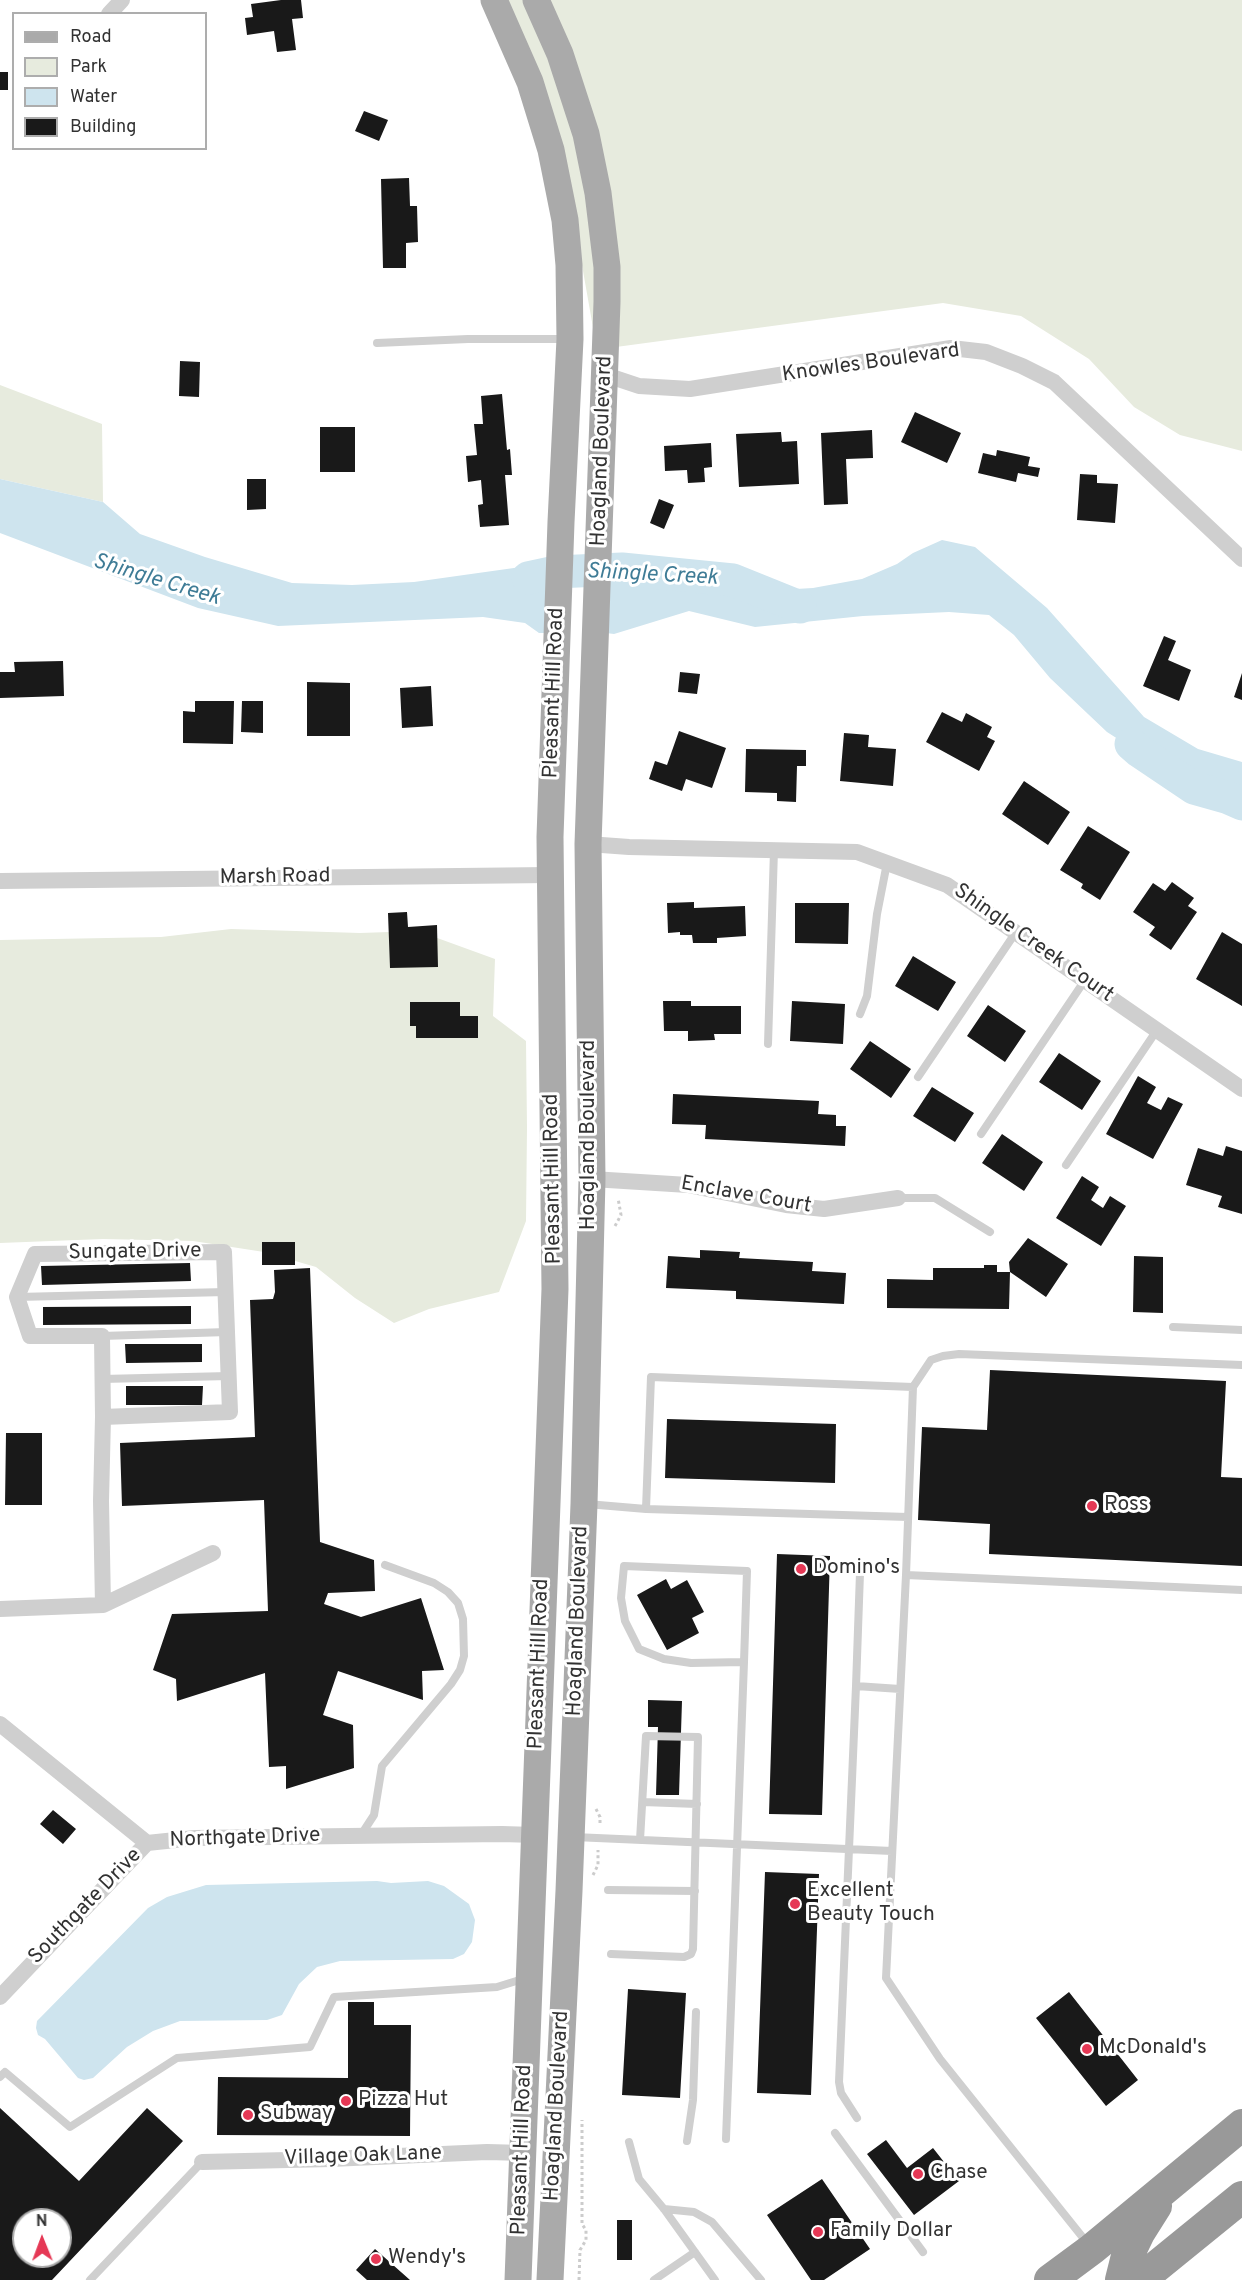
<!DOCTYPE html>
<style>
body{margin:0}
#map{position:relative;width:1242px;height:2280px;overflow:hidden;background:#fff;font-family:Overpass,sans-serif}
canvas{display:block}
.legend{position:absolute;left:12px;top:12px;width:195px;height:138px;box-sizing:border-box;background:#fff;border:2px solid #adadad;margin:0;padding:8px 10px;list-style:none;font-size:18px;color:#323232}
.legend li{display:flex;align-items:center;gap:12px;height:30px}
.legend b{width:30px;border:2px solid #adadad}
.north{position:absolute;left:12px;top:2208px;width:60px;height:60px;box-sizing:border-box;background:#fff;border:2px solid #adadad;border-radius:50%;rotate:359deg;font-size:16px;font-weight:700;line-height:24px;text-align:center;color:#323232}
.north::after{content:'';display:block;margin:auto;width:21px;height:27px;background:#e53855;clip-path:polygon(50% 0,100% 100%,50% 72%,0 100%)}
</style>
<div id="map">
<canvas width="1242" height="2280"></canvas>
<ul class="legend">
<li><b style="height:8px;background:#aaa"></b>Road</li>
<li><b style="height:16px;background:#e7ebde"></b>Park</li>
<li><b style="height:16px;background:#cee4ee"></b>Water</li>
<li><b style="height:16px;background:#191919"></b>Building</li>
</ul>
<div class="north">N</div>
</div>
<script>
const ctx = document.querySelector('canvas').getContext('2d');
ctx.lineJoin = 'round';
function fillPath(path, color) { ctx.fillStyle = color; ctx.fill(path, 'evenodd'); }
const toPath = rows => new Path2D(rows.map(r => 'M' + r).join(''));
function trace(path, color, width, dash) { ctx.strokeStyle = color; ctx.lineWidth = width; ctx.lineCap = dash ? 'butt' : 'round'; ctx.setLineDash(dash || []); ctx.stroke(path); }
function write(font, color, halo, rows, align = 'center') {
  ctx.font = font + ' Overpass,sans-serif'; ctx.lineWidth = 6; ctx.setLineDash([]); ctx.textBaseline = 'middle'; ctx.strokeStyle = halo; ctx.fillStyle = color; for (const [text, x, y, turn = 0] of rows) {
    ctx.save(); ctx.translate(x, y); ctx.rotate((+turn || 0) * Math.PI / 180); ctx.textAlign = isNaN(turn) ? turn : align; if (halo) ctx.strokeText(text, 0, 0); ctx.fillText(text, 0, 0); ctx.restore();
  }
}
const green = toPath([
 [505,0,525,0,531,13,577,137,598,268,595,339,567,180],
 [547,0,1242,0,1242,451,1180,435,1134,407,1089,359,1021,316,943,303,616,347],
 [0,385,102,424,103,502,0,479],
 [231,929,360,933,418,931,495,959,493,1016,526,1041,527,1128,526,1221,499,1292,429,1309,394,1323,355,1298,316,1267,264,1252,193,1241,103,1239,0,1243,0,940,161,937]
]);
const water = toPath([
 [0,479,103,502,140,534,205,557,292,583,352,585,414,582,521,567,549,568,547,633,539,633,525,623,483,617,278,626,198,608,0,533],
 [942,540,975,547,1047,608,1144,717,1198,749,1242,762,1242,812,1221,796,1160,766,1107,732,1050,678,1014,635,989,615,949,612,863,616,755,627,689,611,614,634,606,633,608,571,682,587,761,591,813,588,862,579,897,564,913,553],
 [377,1881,391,1883,428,1881,444,1886,469,1904,475,1920,472,1942,464,1954,453,1959,340,1961,317,1967,299,1984,282,2015,267,2020,180,2021,153,2031,127,2047,93,2078,84,2080,78,2078,45,2039,38,2035,36,2028,37,2021,148,1908,167,1897,206,1885]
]);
const river = toPath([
 [528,578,556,572,622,569,733,580,800,607],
 [1131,744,1139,751,1194,788,1226,797,1242,804]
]);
const building = toPath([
 [281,0,301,0,303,18,292,19,296,50,277,52,274,31,247,35,245,18,253,17,251,4],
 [0,72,8,72,8,90,0,90],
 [364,111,388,120,379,141,355,131],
 [409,178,410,206,417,206,418,242,406,243,406,268,383,268,381,179],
 [180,361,200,362,199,397,179,396],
 [502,394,507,450,510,449,512,475,505,475,509,525,480,527,478,505,483,504,481,480,468,482,466,456,477,455,474,424,483,424,481,396],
 [915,412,961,433,947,463,901,442],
 [320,427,355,427,355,472,320,472],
 [872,430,873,458,846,459,848,504,824,505,821,433],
 [781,432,782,442,797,441,799,484,739,487,736,434],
 [711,443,712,467,704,468,705,482,688,483,687,470,665,471,664,446],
 [997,450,1030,457,1028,466,1040,468,1038,477,1018,473,1016,482,978,473,983,453,996,456],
 [1080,474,1097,475,1097,483,1118,484,1115,523,1077,520],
 [247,479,266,479,266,509,247,510],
 [659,499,674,505,664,529,650,523],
 [1164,636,1176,641,1168,660,1191,670,1179,701,1143,686],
 [63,661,64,696,0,698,0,672,15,672,14,662],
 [680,672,700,674,697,694,678,692],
 [1242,673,1242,700,1234,697],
 [307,682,350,683,350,736,307,736],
 [431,686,433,726,402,728,400,688],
 [195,701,234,701,233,744,183,743,183,711,195,712],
 [242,701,263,701,263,733,241,732],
 [942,712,962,722,966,713,992,727,987,737,995,741,979,771,926,742],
 [679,731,726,748,712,788,686,779,682,791,649,779,655,761,667,765],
 [844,733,869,735,868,747,896,749,893,786,840,781],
 [746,749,806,750,806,766,797,766,796,802,777,801,777,793,745,792],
 [1024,781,1070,812,1048,845,1002,814],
 [1088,826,1130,852,1100,900,1081,888,1083,884,1060,870],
 [1172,882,1194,898,1188,906,1197,912,1171,950,1149,935,1155,927,1133,912,1153,883,1165,891],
 [694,902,694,908,745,906,746,936,717,938,717,943,693,943,692,935,680,935,680,932,668,933,667,903],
 [795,903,849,903,848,944,795,943],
 [407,912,408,927,437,925,438,967,390,968,388,913],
 [1222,932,1242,944,1242,1006,1196,979],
 [913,956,956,982,938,1011,895,986],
 [663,1001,691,1001,691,1006,741,1006,741,1034,714,1034,715,1040,688,1041,688,1031,664,1031],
 [792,1001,845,1004,843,1044,790,1041],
 [410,1002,460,1002,460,1016,478,1016,478,1038,416,1038,416,1026,410,1026],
 [988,1005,1026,1031,1005,1062,967,1036],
 [870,1041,911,1069,891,1098,850,1069],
 [1059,1053,1101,1081,1082,1110,1039,1082],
 [1138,1076,1156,1087,1147,1103,1161,1110,1168,1097,1183,1104,1153,1159,1106,1134],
 [932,1087,974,1113,955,1142,913,1116],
 [673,1094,819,1101,818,1114,836,1115,836,1126,846,1126,845,1146,705,1139,706,1125,672,1124],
 [1002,1134,1043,1162,1024,1191,982,1163],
 [1226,1146,1242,1151,1242,1214,1218,1207,1222,1196,1186,1185,1198,1148,1223,1156],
 [1082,1176,1099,1187,1091,1200,1103,1208,1110,1196,1126,1206,1101,1246,1056,1218],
 [1028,1238,1068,1264,1046,1297,1010,1272,1009,1309,887,1308,887,1279,933,1280,933,1268,984,1268,984,1265,997,1265,997,1272,1010,1272,1009,1262],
 [262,1242,295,1242,295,1265,262,1265],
 [700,1250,740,1252,739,1258,813,1262,812,1271,846,1273,844,1304,736,1299,736,1291,666,1288,668,1256,700,1258],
 [1134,1256,1163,1257,1163,1313,1133,1312],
 [190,1263,191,1281,42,1285,41,1266],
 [310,1268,320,1542,374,1560,375,1591,328,1593,324,1604,361,1617,421,1598,444,1670,422,1671,423,1700,338,1671,323,1715,353,1725,354,1768,286,1789,286,1766,269,1767,265,1673,177,1701,176,1679,153,1670,172,1614,268,1611,264,1500,122,1506,120,1443,255,1437,250,1300,273,1299,275,1292,274,1270],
 [191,1306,191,1324,43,1325,43,1307],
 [125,1344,202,1344,202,1362,126,1363],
 [990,1370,1226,1381,1221,1477,1242,1478,1242,1566,989,1554,990,1524,918,1520,922,1427,987,1430],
 [126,1386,203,1386,202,1405,126,1405],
 [667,1419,836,1424,835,1483,665,1478],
 [6,1433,42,1433,42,1505,5,1505],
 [777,1554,830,1556,822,1815,769,1814],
 [666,1579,671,1589,687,1580,704,1612,692,1618,699,1633,667,1650,637,1595],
 [648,1700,682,1701,679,1795,656,1795,658,1727,648,1727],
 [53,1810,76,1829,63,1844,40,1824],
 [765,1872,819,1874,811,2095,757,2093],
 [628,1989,686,1993,680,2098,622,2095],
 [1069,1992,1138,2080,1106,2106,1036,2018],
 [348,2002,374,2002,374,2025,411,2025,410,2136,217,2135,218,2077,348,2078],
 [0,2108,79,2181,147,2108,183,2141,52,2280,0,2280],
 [24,2220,60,2220,60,2256,24,2256],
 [886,2140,907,2168,933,2148,959,2181,914,2215,867,2154],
 [822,2179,870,2249,824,2280,811,2280,767,2215],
 [617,2220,632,2220,632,2260,617,2260],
 [375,2249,410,2280,367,2280,356,2270]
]);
const path = toPath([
 [615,1226,621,1215,618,1198],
 [596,1809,600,1817,600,1826],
 [593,1875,598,1865,598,1850],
 [579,2280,580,2250,586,2240,586,2230,582,2224,582,2120]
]);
const lane = toPath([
 [377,343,468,339,566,339],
 [860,1014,867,996,877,914,887,863],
 [768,1044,774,850],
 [918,1077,1016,932],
 [981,1134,1085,980],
 [1066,1165,1157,1030],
 [898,1198,935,1198,990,1232],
 [17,1297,226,1292],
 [1173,1327,1242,1330],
 [102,1336,227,1332],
 [102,1379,229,1376],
 [913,1387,931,1360,943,1356,959,1354,1242,1365],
 [587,1504,646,1509,908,1517],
 [646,1509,651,1377,913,1387,906,1575],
 [860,1573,856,1686,900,1689],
 [856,1686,839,2082,841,2093,857,2118],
 [643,1802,697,1804],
 [361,1835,374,1815,382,1766,451,1684,460,1670,464,1656,463,1619,458,1603,448,1592,434,1583,385,1565],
 [574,1837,892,1851],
 [608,1890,695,1891],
 [611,1954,684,1957,691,1954,693,1949,698,1737,646,1736,640,1840],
 [0,2077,5,2072,70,2127,177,2058,310,2047,334,1997,497,1987,526,1978],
 [835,2133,923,2252],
 [726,2139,744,1662,747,1571,624,1566,621,1598,625,1621,639,1649,664,1659,691,1663,744,1662],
 [687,2141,693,2100,696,2012],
 [629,2142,639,2179,664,2209,715,2280],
 [664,2209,694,2212,712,2222,761,2280],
 [1088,2244,940,2059,886,1978,906,1575,1242,1590],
 [90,2280,202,2162],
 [654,2280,695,2252]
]);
const street = toPath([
 [109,14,122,0],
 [606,375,639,386,690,389,951,348,986,352,1022,366,1054,382,1242,559],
 [588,844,629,847,857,852,947,885,1242,1089],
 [0,881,550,875],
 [592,1179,688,1185,786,1205,824,1209,898,1198],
 [103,1605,101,1501,103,1417,102,1336,30,1336,17,1297,35,1254,224,1252,230,1412,103,1417],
 [0,1609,103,1605,213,1553],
 [0,1724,147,1843,195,1838,502,1834,534,1835],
 [0,1997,147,1843],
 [202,2162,331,2159,487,2152,524,2153]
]);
const primary = toPath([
 [494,0,530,82,551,150,565,220,569,265,570,339,561,522,550,837,555,1289,518,2280],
 [536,0,560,54,586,134,598,193,607,267,607,302,588,844,592,1179,584,1504,569,1891,550,2280]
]);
const highway = toPath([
 [1050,2280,1092,2249,1242,2125],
 [1121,2280,1126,2260,1139,2233,1156,2206],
 [1140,2280,1242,2197]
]);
const markers = [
 [1092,1506,6,"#e53855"],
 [801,1569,6,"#e53855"],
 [795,1904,6,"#e53855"],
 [1087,2049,6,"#e53855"],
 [346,2101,6,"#e53855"],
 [248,2115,6,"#e53855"],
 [918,2174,6,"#e53855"],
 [818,2232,6,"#e53855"],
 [376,2259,6,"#e53855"]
];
const streetNames = [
 ["Knowles Boulevard",871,364,-8],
 ["Hoagland Boulevard",603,451,-88],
 ["Pleasant Hill Road",555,693,-88],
 ["Marsh Road",275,878,-1],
 ["Shingle Creek Court",1033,944,35],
 ["Hoagland Boulevard",590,1135,-90],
 ["Pleasant Hill Road",554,1179,-91],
 ["Enclave Court",746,1196,10],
 ["Sungate Drive",135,1253,-1],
 ["Hoagland Boulevard",579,1621,-88],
 ["Pleasant Hill Road",540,1664,-88],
 ["Northgate Drive",245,1839,-2],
 ["Southgate Drive",86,1907,-46],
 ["Hoagland Boulevard",558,2106,-87],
 ["Pleasant Hill Road",523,2150,-88],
 ["Village Oak Lane",363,2157,-2]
];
const poiNames = [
 ["Ross",1104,1506],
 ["Domino's",813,1569],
 ["Excellent",807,1892],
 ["Beauty Touch",807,1916],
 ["McDonald's",1099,2049],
 ["Pizza Hut",358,2101],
 ["Subway",260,2115],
 ["Chase",930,2174],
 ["Family Dollar",830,2232],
 ["Wendy's",388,2259]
];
const waterNames = [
 ["Shingle Creek",652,576,3],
 ["Shingle Creek",156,581,17]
];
fillPath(green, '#e7ebde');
fillPath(water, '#cee4ee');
trace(river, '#cee4ee', 33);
fillPath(building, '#191919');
trace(path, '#ccc', 3, [3, 3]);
trace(lane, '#cfcfcf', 8);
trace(street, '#cfcfcf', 16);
trace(primary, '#aaa', 27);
trace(highway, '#999', 32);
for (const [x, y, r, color] of markers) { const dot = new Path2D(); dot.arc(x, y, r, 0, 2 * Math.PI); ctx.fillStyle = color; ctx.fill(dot); trace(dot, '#fff', 2); }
write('21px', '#323232', '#fff', streetNames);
write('21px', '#323232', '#fff', poiNames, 'left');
write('italic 22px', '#3f7c96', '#fff', waterNames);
</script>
